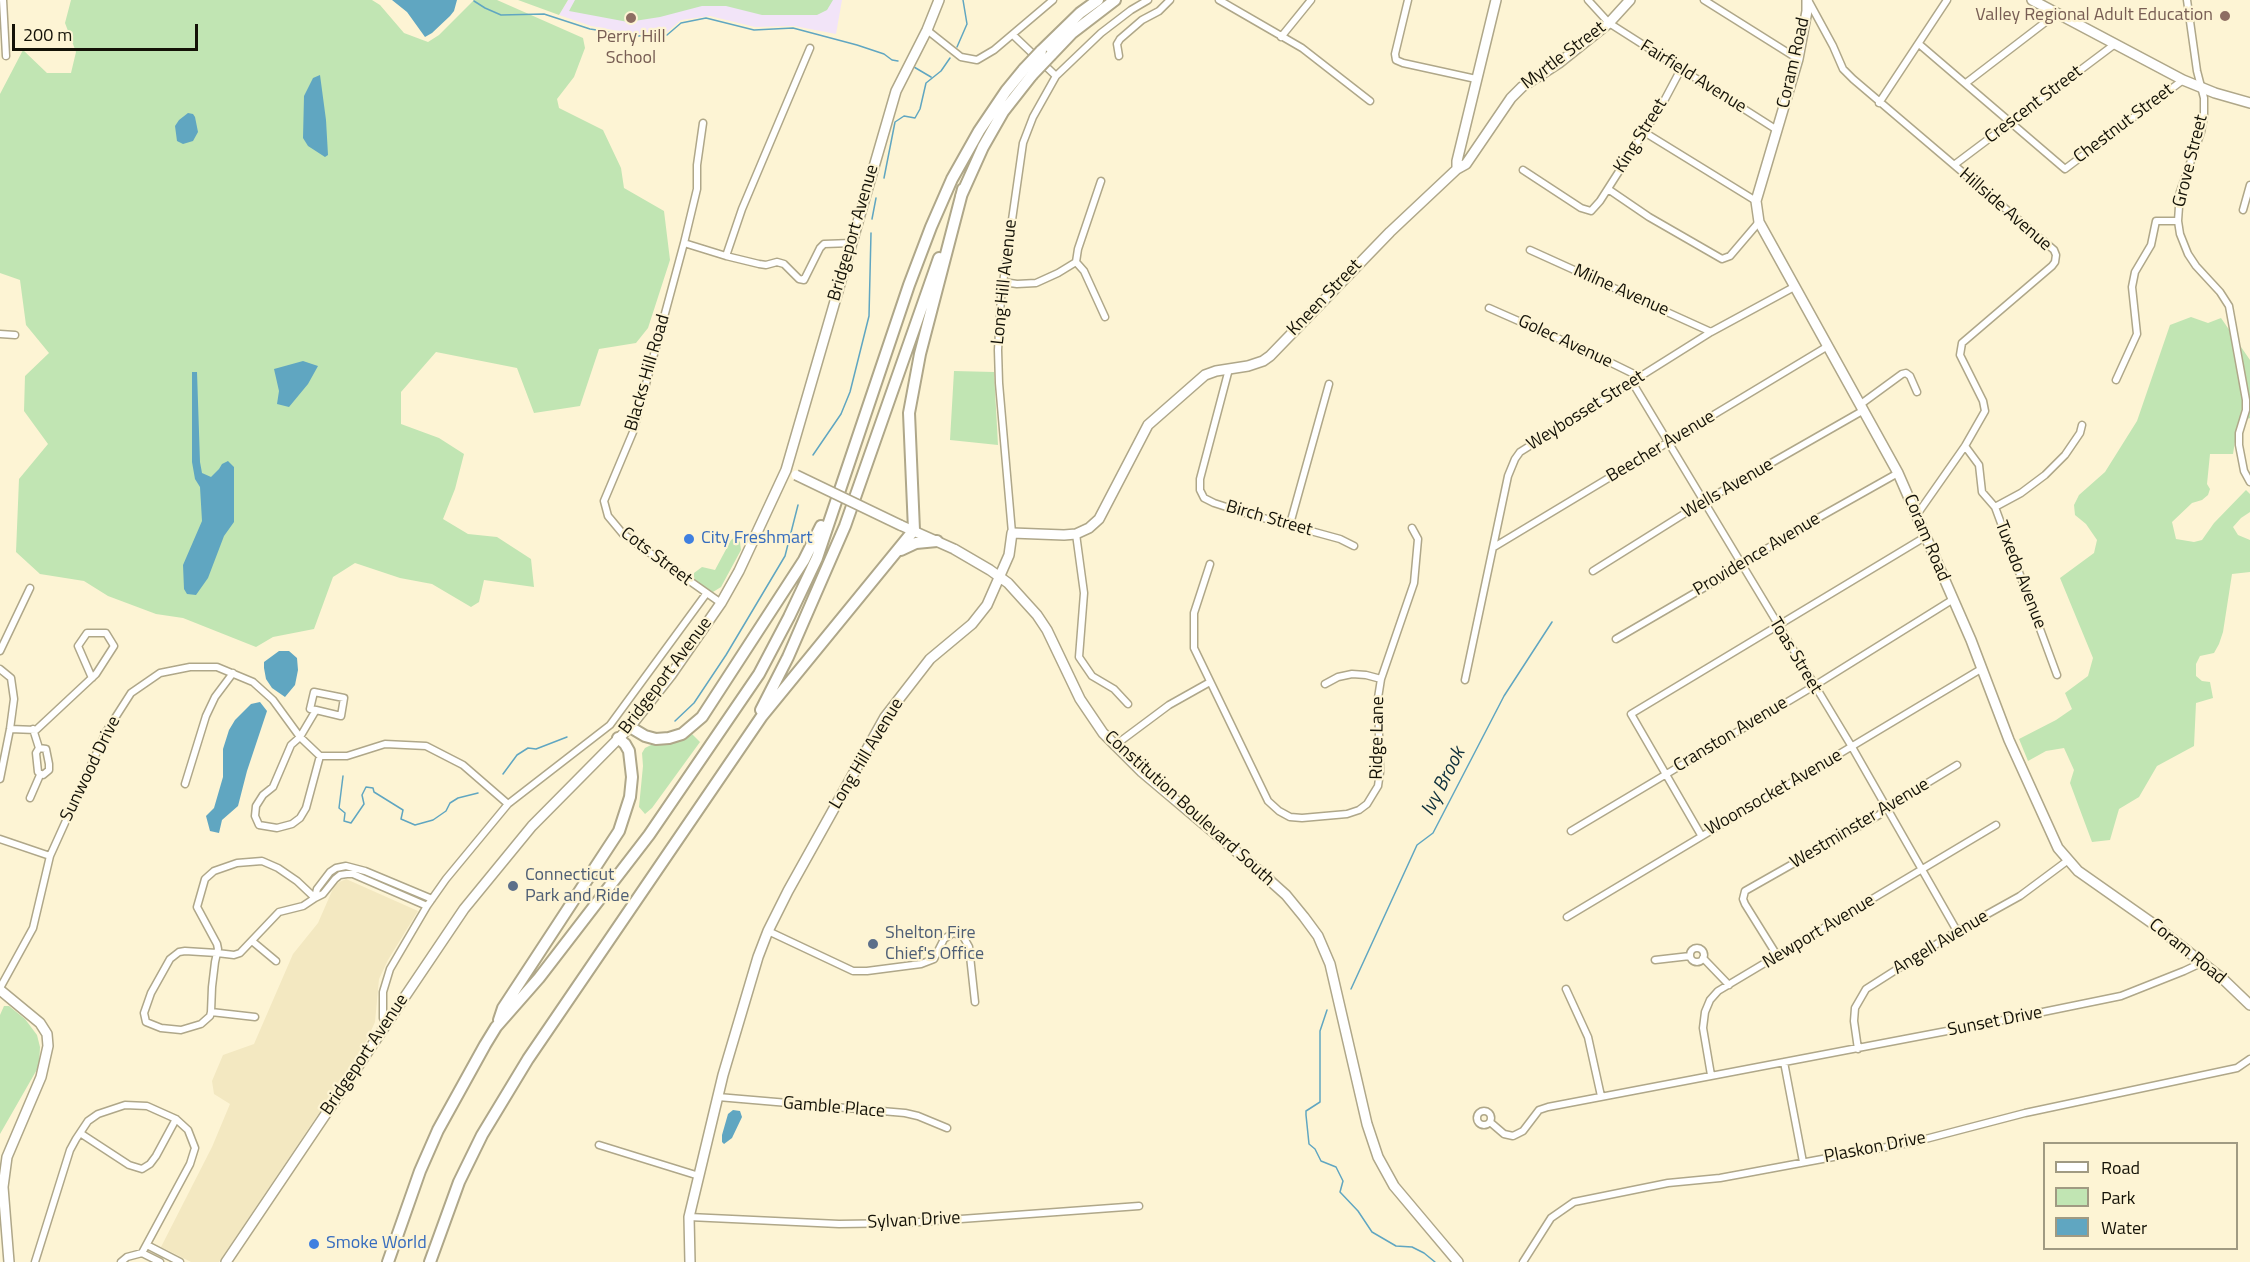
<!DOCTYPE html>
<style>
body{margin:0}
#map{position:relative;width:2250px;height:1262px;overflow:hidden;background:#fdf4d4;font-family:"Titillium Web",sans-serif}
canvas{display:block}
.legend{position:absolute;left:2043px;top:1142px;width:195px;height:108px;box-sizing:border-box;background:#fdf4d4;border:2px solid #a09a82;margin:0;padding:8px 10px;list-style:none;font-size:18px;color:#141207}
.legend li{display:flex;align-items:center;gap:12px;height:30px}
.legend b{width:30px;border:2px solid #a09a82}
.scale{position:absolute;left:12px;top:24px;width:186px;height:27px;box-sizing:border-box;border:3px solid #141207;border-top:0;padding-left:8px;font-size:18px;line-height:21px;white-space:nowrap;color:#141207;-webkit-text-stroke:4px #fdf4d4;paint-order:stroke}
</style>
<div id="map">
<canvas width="2250" height="1262"></canvas>
<ul class="legend">
<li><b style="height:8px;background:#fff"></b>Road</li>
<li><b style="height:16px;background:#c1e5b3"></b>Park</li>
<li><b style="height:16px;background:#60a6c1"></b>Water</li>
</ul>
<div class="scale">200 m</div>
</div>
<script>
const ctx = document.querySelector('canvas').getContext('2d');
ctx.lineJoin = 'round';
function fillPath(path, color) { ctx.fillStyle = color; ctx.fill(path, 'evenodd'); }
const toPath = rows => new Path2D(rows.map(r => 'M' + r).join(''));
function trace(path, color, width, dash) { ctx.strokeStyle = color; ctx.lineWidth = width; ctx.lineCap = dash ? 'butt' : 'round'; ctx.setLineDash(dash || []); ctx.stroke(path); }
function write(font, color, halo, rows, align = 'center') {
  ctx.font = font + ' "Titillium Web",sans-serif'; ctx.lineWidth = 4.5; ctx.setLineDash([]); ctx.textBaseline = 'middle'; ctx.strokeStyle = halo; ctx.fillStyle = color; for (const [text, x, y, turn = 0] of rows) {
    ctx.save(); ctx.translate(x, y); ctx.rotate((+turn || 0) * Math.PI / 180); ctx.textAlign = isNaN(turn) ? turn : align; if (halo) ctx.strokeText(text, 0, 0); ctx.fillText(text, 0, 0); ctx.restore();
  }
}
const built = toPath([
 [346,879,418,911,388,960,379,979,375,1022,364,1046,219,1262,191,1262,161,1247,212,1147,230,1104,214,1094,212,1081,223,1055,254,1044,293,954,318,923,335,884]
]);
const education = toPath([
 [568,0,842,0,836,34,794,26,755,27,710,16,681,20,667,32,635,34,591,26,559,15]
]);
const green = toPath([
 [71,0,372,0,380,5,404,33,428,42,439,35,474,0,497,0,583,38,585,48,574,77,557,99,559,108,603,130,621,168,624,188,664,211,670,260,648,328,636,343,599,349,580,406,534,413,517,368,436,352,401,392,401,424,439,438,464,454,455,489,443,519,468,534,497,537,531,559,534,587,484,580,479,602,471,607,432,584,400,578,355,563,333,577,314,629,273,637,256,647,183,618,156,614,108,596,84,581,40,574,16,552,19,479,48,444,24,411,25,376,49,353,26,325,20,280,0,273,0,94,23,50,47,73,71,73,76,52,65,23],
 [518,0,568,0,559,15],
 [575,0,833,0,827,10,817,15,762,15,726,6,702,6,660,17,628,22,569,11],
 [2191,317,2208,323,2221,318,2250,360,2250,418,2238,423,2233,454,2210,454,2207,484,2210,489,2208,495,2202,500,2192,503,2172,522,2176,539,2194,542,2202,540,2214,523,2246,490,2250,494,2250,512,2241,518,2233,527,2238,535,2250,540,2250,572,2232,574,2223,632,2219,644,2214,653,2200,656,2196,664,2196,676,2202,681,2210,682,2213,698,2196,703,2194,746,2157,766,2139,797,2119,809,2110,840,2092,842,2070,783,2074,770,2064,748,2046,751,2028,761,2019,739,2056,720,2072,709,2065,693,2088,676,2093,658,2060,578,2094,553,2097,540,2086,524,2075,515,2074,505,2079,495,2105,472,2137,421,2170,325],
 [954,371,994,372,998,445,950,440],
 [735,537,740,542,741,550,721,587,713,592,705,590,694,580,694,573,702,567,715,570,731,540],
 [692,734,700,742,652,808,645,814,639,807,643,766,642,753,645,748,651,745,668,744],
 [4,1006,9,1006,25,1019,37,1035,40,1047,39,1066,0,1134,0,1015]
]);
const water = toPath([
 [392,0,457,0,454,11,450,16,432,33,425,37,407,12],
 [320,75,326,120,328,155,325,157,308,146,303,138,304,96,313,78],
 [188,113,193,114,195,117,198,132,193,141,183,144,177,141,175,126,179,120],
 [303,361,318,366,308,384,289,407,277,404,279,391,274,369],
 [192,372,197,372,200,462,202,473,211,477,219,469,222,464,228,461,234,467,234,522,224,536,208,578,196,595,187,594,184,589,183,565,202,521,200,487,195,479,192,462],
 [279,651,289,651,297,658,298,670,295,685,285,697,272,688,266,679,264,668,264,662],
 [260,702,267,711,247,771,238,806,222,820,219,833,210,831,206,816,214,808,223,777,223,749,229,730,235,720,251,704],
 [733,1110,740,1111,742,1117,732,1138,724,1144,722,1142,722,1135,728,1114]
]);
const stream = toPath([
 [474,1,485,8,501,15,544,14,590,29,636,36,667,35,681,23,706,18,754,30,793,28,857,45,884,54,892,60,898,61],
 [957,47,967,24,963,0],
 [914,67,931,77],
 [884,178,895,122,904,116,915,118,920,109,926,83,941,71,950,58],
 [872,219,876,198],
 [813,455,841,414,850,392,869,316,871,233],
 [675,721,694,703,726,655,785,556,798,505],
 [503,774,517,755,528,748,536,749,567,737],
 [343,776,339,808,345,813,344,821,351,823,364,804,362,795,366,787,373,788,374,792,403,810,401,819,415,825,433,820,446,811,450,803,458,798,478,793],
 [1351,989,1417,845,1433,833,1504,696,1552,622],
 [1327,1010,1320,1031,1320,1102,1306,1111,1306,1115,1309,1144,1315,1149,1321,1161,1336,1167,1343,1181,1340,1192,1358,1211,1372,1232,1396,1246,1412,1247,1424,1253,1435,1262]
]);
const street = toPath([
 [3,0,6,56],
 [1219,0,1302,48,1370,101],
 [1408,0,1395,54,1396,60,1403,63,1476,79],
 [1588,0,1609,23,1777,130],
 [1704,0,1798,59],
 [1808,0,1833,46,1843,69,1853,79,2054,250,2056,255,2055,262,2052,266,1962,343,1960,355,1983,401,1985,411,1965,446,1916,516],
 [2187,0,2197,71,2204,98,2204,116,2201,132,2180,192,2178,221,2180,234,2188,254,2196,266,2220,292,2229,306,2246,400,2246,410,2239,433,2239,445,2244,471,2250,482],
 [927,30,961,57,977,60,994,50,1053,0],
 [1013,35,1056,76],
 [1281,37,1311,0],
 [1919,44,2065,169,2183,80],
 [1119,56,1117,44,1120,39,1142,20,1159,11,1170,0],
 [1966,83,2056,14],
 [1879,103,1947,0],
 [1644,132,1756,201],
 [1954,165,2115,44],
 [1523,170,1581,208,1591,211,1600,201,1664,101,1681,69],
 [1608,189,1649,217,1722,259,1730,256,1759,222],
 [2243,210,2250,185],
 [684,243,697,189,697,165,703,123],
 [1530,250,1711,332],
 [726,256,742,209,810,48],
 [1076,262,1084,271,1105,317],
 [1003,282,1017,284,1036,283,1058,273,1076,262,1078,249,1101,181],
 [1489,308,1589,352,1640,377],
 [0,334,15,335],
 [1229,369,1200,479,1200,490,1204,498,1214,503,1245,513,1340,539,1354,546],
 [2116,380,2137,334,2132,287,2135,272,2151,245,2156,221,2178,221],
 [1632,382,1852,747,1957,931],
 [1861,404,1902,374,1906,373,1910,376,1917,392],
 [1965,446,1979,465,1982,492,1995,507,2057,675],
 [1995,507,2021,493,2045,475,2065,455,2080,433,2082,425],
 [1290,524,1329,384],
 [1012,533,999,383,998,350,1001,297,1023,143,1033,117,1056,76,1101,33,1131,10,1148,0],
 [1076,534,1084,593,1079,657,1092,676,1114,689,1128,704],
 [1494,547,1828,346],
 [1210,564,1194,613,1194,648,1268,801,1279,811,1290,817,1302,818,1347,814,1359,810,1367,804,1378,786,1380,772,1378,698,1381,679,1414,583,1418,539,1412,528],
 [1593,571,1703,502,1864,410],
 [721,603,623,534,608,516,604,501,633,432,684,243,726,256,759,264,766,265,777,262,784,264,799,279,804,280,820,248,824,244,852,243],
 [1616,639,1736,569,1746,561,1818,518,1898,473],
 [0,651,30,588],
 [0,669,11,678,14,699,10,729,0,779],
 [1465,680,1508,476,1515,459,1520,452,1711,332,1794,287],
 [1325,684,1338,677,1352,674,1366,675,1381,679],
 [316,710,310,709,314,692,344,698,341,716,316,710,300,737,291,745,273,787,263,795,256,806,255,816,259,825,277,828,292,824,300,818,306,808,320,756],
 [10,729,36,730,96,674,114,646,106,633,87,633,78,646,92,678],
 [33,729,39,748,36,753,38,772,43,775,49,770,49,764,46,749,39,748],
 [1114,746,1169,705,1210,682],
 [185,784,206,716,215,697,233,673],
 [30,798,40,775],
 [1571,831,1814,686,1952,600],
 [1701,835,1631,714,1925,537],
 [0,839,50,856],
 [315,898,317,889,330,872,336,868,346,866,365,871,432,899],
 [315,898,323,894,335,879,340,875,347,874,353,874,427,906],
 [1567,917,1981,669],
 [768,931,853,971,867,971,921,964,934,959,944,939,953,933,963,936,969,947,975,1002],
 [252,941,276,961],
 '1690 955a7 7 0 1 1 14 0a7 7 0 1 1-14 0Z',
 [217,953,185,951,179,952,170,959,151,993,144,1013,146,1022,161,1028,181,1030,201,1024,210,1016,211,1012,212,987,215,962,217,953,218,949,217,944,197,907,205,879,214,871,237,863,262,861,278,868,297,881,315,898,303,906,279,912,240,953,234,955,217,953],
 [1778,957,1745,904,1743,899,1745,891,1879,815,1886,808,1957,765],
 [1703,958,1729,985],
 [1655,960,1690,956],
 [0,988,33,928,50,856,106,732,131,693,160,673,190,667,217,667,253,682,273,700,300,737,320,756,347,756,385,744,426,746,463,765,508,804],
 [1566,989,1588,1037,1601,1096],
 [211,1012,255,1017],
 [386,1025,383,1018,383,992,390,969,427,906,446,879,508,804,610,725,706,594],
 [1858,1049,1854,1021,1855,1008,1866,989,1957,931,2020,896,2067,861],
 [1784,1062,1803,1162],
 [1711,1075,1703,1028,1705,1012,1710,1000,1718,991,1996,825],
 [718,1097,905,1113,918,1116,947,1128],
 '1477 1118a7 7 0 1 1 14 0a7 7 0 1 1-14 0Z',
 [1490,1122,1504,1134,1513,1136,1523,1131,1539,1110,1548,1107,1989,1023,2121,996,2184,971,2201,963],
 [80,1133,129,1165,142,1169,150,1164,156,1156,176,1119],
 [599,1145,699,1176],
 [689,1217,839,1224,906,1223,1139,1206],
 [147,1245,180,1262],
 [35,1262,70,1150,76,1139,88,1121,98,1114,125,1105,147,1106,176,1119,188,1130,195,1148,190,1164,142,1253],
 [121,1262,127,1257,142,1253,160,1262],
 [1523,1262,1551,1218,1574,1202,1668,1183,1720,1178,1914,1142,2025,1113,2237,1068,2250,1059]
]);
const secondary = toPath([
 [1807,0,1807,11,1798,59,1756,201,1759,222,1898,473,1971,640,2009,740,2058,848,2078,871,2152,923,2224,980,2250,1005],
 [2032,0,2183,80,2215,93,2250,103],
 [1457,169,1466,164,1511,98,1522,87,1559,63,1609,23,1630,0],
 [900,525,954,549,990,570,1008,583,1037,615,1047,630,1080,699,1103,733,1142,772,1257,869,1286,895,1304,917,1318,936,1330,964,1367,1124,1378,1157,1394,1186,1458,1262],
 [0,990,40,1023,47,1034,48,1046,41,1077,7,1157,3,1187,9,1262],
 [226,1262,464,909,532,826,630,727,671,675,721,603,739,571,786,470,896,91,927,30,939,0],
 [690,1262,689,1217,723,1075,758,957,768,931,788,891,885,717,930,659,972,624,987,605,1009,555,1012,533,1064,535,1076,534,1089,528,1099,519,1148,425,1205,375,1216,371,1248,366,1263,361,1270,356,1390,232,1457,169,1457,161,1496,0]
]);
const highway = toPath([
 [1041,51,1080,13,1098,0],
 [1051,55,1072,33,1115,0],
 [961,196,983,147,1003,112,1032,75],
 [901,550,916,543,937,541],
 [761,710,788,657,845,526,939,258],
 [630,727,645,736,656,739,669,738,682,734,702,717,804,560,821,526],
 [499,1020,503,1008,619,831,630,797,632,777,629,751,625,744,618,738],
 [388,1262,420,1171,438,1130,485,1045,496,1027,539,978,649,835,759,674,789,617,817,558,909,285,931,227,952,179,979,131,1006,91,1024,69],
 [430,1262,459,1182,482,1135,528,1059,762,716,914,530,909,413,920,354,963,189]
]);
const secondaryBridge = toPath([
 [796,475,900,525]
]);
const highwayBridge = toPath([
 [1024,69,1041,51],
 [1032,75,1051,55]
]);
const markers = [
 [2225,16,6,"#8d6e63"],
 [631,18,6,"#8d6e63"],
 [689,539,6,"#3f7fe0"],
 [513,886,6,"#5c6f8a"],
 [873,944,6,"#5c6f8a"],
 [314,1244,6,"#3f7fe0"]
];
const educationNames = [
 ["Valley Regional Adult Education",2213,16],
 ["Perry Hill",631,38,"center"],
 ["School",631,59,"center"]
];
const streetNames = [
 ["Myrtle Street",1564,56,-37],
 ["Coram Road",1794,63,-77],
 ["Fairfield Avenue",1693,77,32],
 ["Crescent Street",2034,105,-37],
 ["Chestnut Street",2124,124,-37],
 ["King Street",1641,136,-58],
 ["Grove Street",2191,161,-76],
 ["Hillside Avenue",2005,210,41],
 ["Bridgeport Avenue",854,233,-74],
 ["Long Hill Avenue",1005,282,-84],
 ["Milne Avenue",1621,291,24],
 ["Kneen Street",1325,298,-46],
 ["Golec Avenue",1565,342,25],
 ["Blacks Hill Road",648,373,-74],
 ["Weybosset Street",1586,411,-32],
 ["Beecher Avenue",1661,447,-31],
 ["Wells Avenue",1728,489,-30],
 ["Birch Street",1269,519,16],
 ["Coram Road",1926,538,67],
 ["Providence Avenue",1757,555,-31],
 ["Cots Street",656,557,37],
 ["Tuxedo Avenue",2020,575,69],
 ["Toas Street",1795,656,59],
 ["Bridgeport Avenue",666,676,-53],
 ["Cranston Avenue",1731,735,-31],
 ["Ridge Lane",1378,738,-89],
 ["Long Hill Avenue",867,754,-59],
 ["Sunwood Drive",91,769,-64],
 ["Woonsocket Avenue",1774,793,-30],
 ["Constitution Boulevard South",1189,809,42],
 ["Westminster Avenue",1860,824,-31],
 ["Newport Avenue",1819,932,-31],
 ["Angell Avenue",1941,943,-31],
 ["Coram Road",2187,952,39],
 ["Sunset Drive",1995,1022,-11],
 ["Bridgeport Avenue",365,1055,-56],
 ["Gamble Place",834,1108,5],
 ["Plaskon Drive",1875,1148,-11],
 ["Sylvan Drive",914,1221,-3]
];
const shopNames = [
 ["City Freshmart",701,539],
 ["Smoke World",326,1244]
];
const serviceNames = [
 ["Connecticut",525,876],
 ["Park and Ride",525,897],
 ["Shelton Fire",885,934],
 ["Chief's Office",885,955]
];
const waterNames = [
 ["Ivy Brook",1444,782,-63]
];
fillPath(built, '#f3e8c1');
fillPath(education, '#f2e4f8');
fillPath(green, '#c1e5b3');
fillPath(water, '#60a6c1');
trace(stream, '#60a6c1', 1.5);
trace(street, '#afa789', 9);
trace(secondary, '#afa789', 12);
trace(highway, '#afa789', 14);
trace(street, '#fff', 6);
trace(secondary, '#fff', 9);
trace(highway, '#fff', 10);
trace(secondaryBridge, '#afa789', 12, []);
trace(highwayBridge, '#afa789', 14, []);
trace(secondaryBridge, '#fff', 9);
trace(highwayBridge, '#fff', 10);
for (const [x, y, r, color] of markers) { const dot = new Path2D(); dot.arc(x, y, r, 0, 2 * Math.PI); ctx.fillStyle = color; ctx.fill(dot); trace(dot, '#fdf4d4', 2); }
write('18px', '#785e54', '#fdf4d4', educationNames, 'right');
write('18px', '#141207', '#fdf4d4', streetNames);
write('18px', '#366cbe', '#fdf4d4', shopNames, 'left');
write('18px', '#4e5e75', '#fdf4d4', serviceNames, 'left');
write('italic 20px', '#0e303c', '#fdf4d4', waterNames);
</script>
